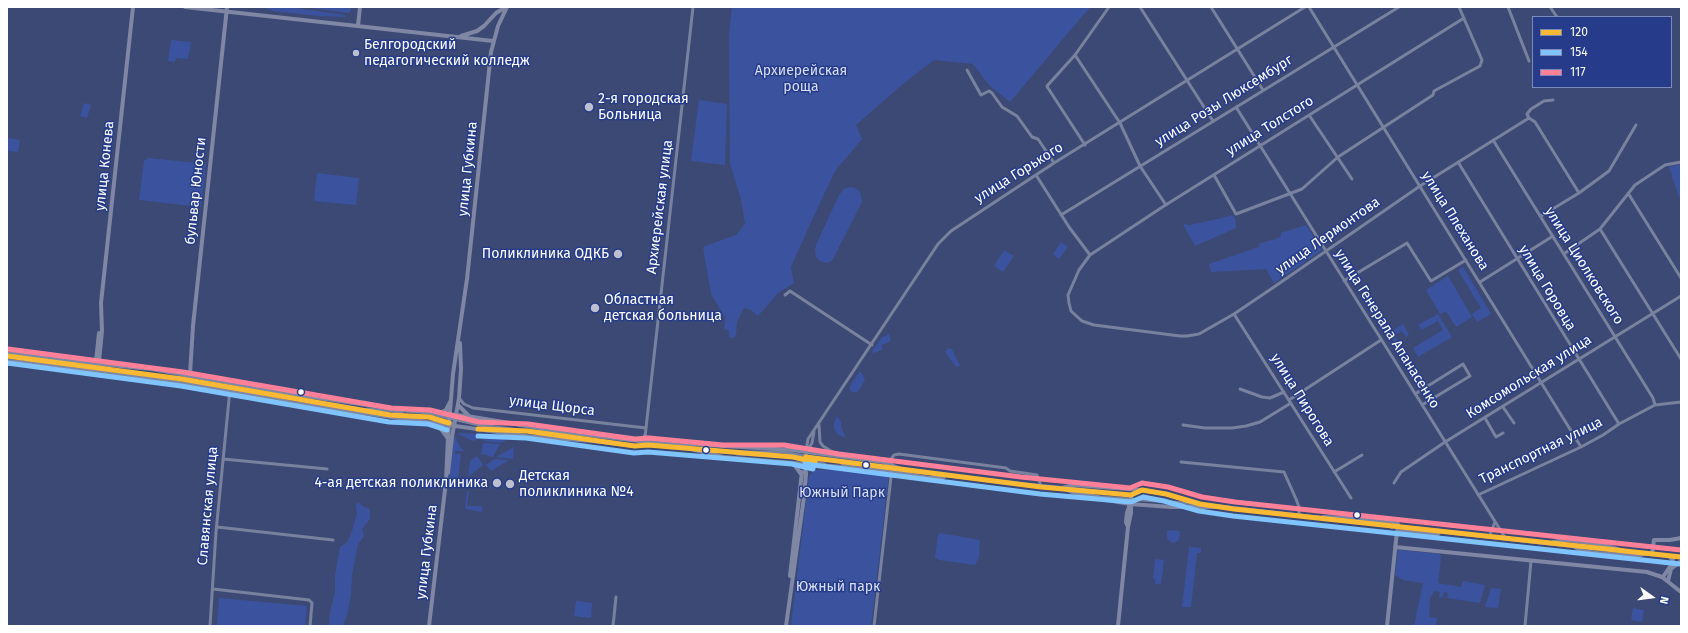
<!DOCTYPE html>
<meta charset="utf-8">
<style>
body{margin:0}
#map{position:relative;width:1688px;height:633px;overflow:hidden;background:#3c4974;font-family:"Fira Sans",sans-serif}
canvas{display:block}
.frame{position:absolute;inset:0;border:8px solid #fff;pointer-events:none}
.legend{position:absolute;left:1532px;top:16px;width:140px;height:72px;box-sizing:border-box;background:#263c8a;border:1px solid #7d8ab9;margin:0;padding:5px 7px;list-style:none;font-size:12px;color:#fff}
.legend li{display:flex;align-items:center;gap:8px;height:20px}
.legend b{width:20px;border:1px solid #7d8ab9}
.north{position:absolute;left:1632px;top:577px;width:40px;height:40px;-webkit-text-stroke:3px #263c8a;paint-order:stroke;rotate:104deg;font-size:11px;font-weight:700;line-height:16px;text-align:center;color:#fff}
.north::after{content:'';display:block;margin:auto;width:14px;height:18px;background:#fff;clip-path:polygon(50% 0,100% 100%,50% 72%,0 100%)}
</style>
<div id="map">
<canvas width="1688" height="633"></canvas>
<div class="frame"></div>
<ul class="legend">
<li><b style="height:5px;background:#fab933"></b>120</li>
<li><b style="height:5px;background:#80c4ff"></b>154</li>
<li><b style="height:5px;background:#ff8098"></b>117</li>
</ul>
<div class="north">N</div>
</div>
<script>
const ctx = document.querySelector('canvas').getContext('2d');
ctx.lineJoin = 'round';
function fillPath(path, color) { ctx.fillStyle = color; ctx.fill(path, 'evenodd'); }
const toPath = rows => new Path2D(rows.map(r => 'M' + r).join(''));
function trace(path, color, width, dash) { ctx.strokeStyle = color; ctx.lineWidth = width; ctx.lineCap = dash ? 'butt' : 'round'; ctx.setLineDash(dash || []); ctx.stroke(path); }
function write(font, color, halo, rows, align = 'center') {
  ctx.font = font + ' "Fira Sans",sans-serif'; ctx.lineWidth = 3; ctx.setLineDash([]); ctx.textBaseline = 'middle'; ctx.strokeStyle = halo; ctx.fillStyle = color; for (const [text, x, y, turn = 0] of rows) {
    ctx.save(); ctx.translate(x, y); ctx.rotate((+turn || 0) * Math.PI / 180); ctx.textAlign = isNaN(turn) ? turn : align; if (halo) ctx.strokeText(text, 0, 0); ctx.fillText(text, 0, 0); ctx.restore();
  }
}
const green = toPath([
 [263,7,288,7,345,15,345,17,319,16,273,11],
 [302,7,351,7,351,11,348,13],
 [732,7,1091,7,1084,14,1010,102,988,84,973,64,934,60,904,83,856,125,862,139,835,171,811,222,791,267,794,283,778,293,758,316,751,310,744,308,737,322,736,335,733,338,729,337,729,330,724,329,725,317,711,294,703,247,736,235,745,224,741,199,730,164,729,35],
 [171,40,191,42,188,59,176,58,175,62,168,61],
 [699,100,727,104,725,165,691,161],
 [84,103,91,105,87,118,80,116],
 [7,138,20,140,18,152,7,151],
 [149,158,206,164,201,207,139,200,144,161],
 [1681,164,1681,203,1669,167],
 [317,173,359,178,356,205,314,201],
 [850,187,855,188,860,192,862,201,860,206,832,261,827,263,820,261,816,257,815,250,816,245,839,195,844,189],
 [1232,215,1235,218,1236,228,1195,246,1184,226,1184,224,1190,225,1222,218],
 [1306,225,1322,250,1274,283,1266,269,1211,272,1209,264,1259,247,1259,244,1281,237,1281,233],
 [1061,242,1068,247,1059,259,1053,254],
 [1004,250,1014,256,1003,272,994,266],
 [1463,267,1491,314,1477,322,1472,314,1481,308,1458,270],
 [1448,276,1472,317,1456,327,1446,311,1440,314,1426,290],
 [1438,314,1452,337,1418,357,1413,348,1443,330,1438,321,1422,330,1418,325],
 [1403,324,1409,335,1406,337,1402,331,1394,335,1411,362,1408,364,1389,333],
 [887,334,889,334,891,341,881,345,883,349,874,353,872,352,873,350,882,337,886,336],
 [948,348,952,349,960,366,956,367,945,352],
 [860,371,865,379,860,389,857,392,852,392,850,390,850,386],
 [837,416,841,422,841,427,846,438,837,434,834,429,834,422],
 [459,433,484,434,522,437,522,439,510,438,501,443,484,441,483,436,473,441,458,434],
 [455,435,457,442,464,451,455,451,455,454,461,454,458,480,449,479,453,440],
 [483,443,500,444,493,457,481,454],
 [514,447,513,459,496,457],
 [477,456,483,465,468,477,470,461],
 [495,459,509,460,491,471,486,465],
 [815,470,864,470,889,474,871,626,791,626,809,476],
 [467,491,469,491,467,506,482,506,482,512,465,509],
 [358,502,362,506,370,509,370,519,362,529,364,536,358,544,352,575,351,593,348,612,343,626,329,626,330,612,335,592,335,575,340,547,347,542,351,534,357,514,356,505],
 [1167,530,1180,531,1179,540,1173,543,1168,540,1167,537],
 [940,533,980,540,979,557,975,565,939,560,935,557,938,535],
 [1189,547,1201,548,1201,553,1197,553,1191,607,1182,607],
 [1398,550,1440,554,1441,558,1438,583,1461,587,1463,581,1485,585,1480,603,1447,598,1448,593,1444,592,1442,598,1439,597,1440,592,1434,591,1430,598,1429,617,1437,618,1436,626,1414,626,1423,583,1403,580,1395,575],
 [1155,559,1164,560,1161,584,1155,584,1155,579,1153,579],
 [1491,588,1501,589,1498,608,1485,607],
 [219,598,307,606,305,626,217,626],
 [576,601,592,603,591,618,574,616],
 [1633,608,1644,610,1642,622,1631,620]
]);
const street = toPath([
 [1140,7,1213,121],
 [1211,7,1263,90],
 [1309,7,1581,447],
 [1508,7,1529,61],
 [1550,7,1557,17],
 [1464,18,1164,206,1090,255,1079,270,1068,295,1069,303,1071,311,1082,321,1094,325,1180,336,1187,336,1199,334,1234,314,1274,287,1420,186,1529,118],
 [1075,55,1120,123,1140,166,1166,205],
 [967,70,981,95,989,91,992,93,1002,107,1017,116,1032,137,1038,139,1054,163],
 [1236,107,1506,539],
 [1309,115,1352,179],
 [1529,118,1535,122,1579,193],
 [1529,118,1527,114,1531,109,1544,101,1553,100],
 [1493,140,1653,398,1655,405],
 [1085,145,1048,88,1047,86,1075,55,1109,7],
 [1458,162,1619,424],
 [1036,175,1069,227,1090,255],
 [1214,175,1236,214,1302,189,1338,157,1433,95,1434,91,1480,66,1482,60,1459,7],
 [1628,193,1681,278],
 [1061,215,1399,7],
 [1541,216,1579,193,1609,171,1636,125],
 [1600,229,1681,359],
 [1565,253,1600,229,1635,185,1665,165,1681,162],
 [1344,281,1407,243,1431,281,1466,260],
 [1480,282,1553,236],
 [785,295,790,291,872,345],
 [1234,314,1351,498],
 [7,356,182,379,390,415,429,417,455,424],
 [1240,389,1262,397,1270,398,1284,392],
 [1415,394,1463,364,1470,376,1422,405],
 [459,398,464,404,473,408,646,428],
 [1289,400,1381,340],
 [1503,407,1514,423],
 [368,409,402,412],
 [432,414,479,425,527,431,552,432],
 [1485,418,1496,437,1503,433],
 [819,425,820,442,823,446,837,455],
 [1183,425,1205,428,1232,428,1246,426,1260,422,1291,403],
 [494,430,508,430],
 [550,433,584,439],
 [645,437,693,7],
 [700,450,724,452],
 [807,451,812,443,814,432],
 [723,452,783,452,820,459,892,468],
 [806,452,808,439,938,244,951,231,1054,163,1305,7],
 [737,454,793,457,825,464],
 [223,459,327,469],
 [1181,462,1284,472,1296,499,1299,507,1299,516],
 [842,465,855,465],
 [1334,472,1362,455],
 [1394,483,1401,472,1445,442,1681,296],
 [1066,488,1131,495],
 [1478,495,1581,447,1603,435,1619,424,1655,405,1681,402],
 [1102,497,1198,504],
 [217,527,333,540],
 [1489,537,1495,522],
 [1576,547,1618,551],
 [213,589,309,600,312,603,310,626],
 [210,626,216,532,230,389],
 [613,626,616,597],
 [874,626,892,468,891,459,894,455,899,454,1006,468,1010,471,1037,475,1041,486],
 [1525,626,1531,561]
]);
const secondary = toPath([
 [185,7,493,41],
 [358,26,360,7],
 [461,36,477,31,484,26,496,13,506,7],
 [99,333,96,361,98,368,103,372],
 [7,352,89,363,152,369,292,394,401,410,467,416,563,432,639,441,792,450,883,462,904,470,1020,484,1062,488,1072,492,1098,497,1107,500,1130,504,1171,507,1217,507],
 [7,361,55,365,172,382,229,390,293,403,526,436,593,441,635,446,648,445],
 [90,370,95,367,99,361,102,331,101,303,133,7],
 [191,384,190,374,193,326,227,7],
 [458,405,469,416],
 [440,413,446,410,450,402],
 [433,425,441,429,447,437],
 [645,436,651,442],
 [647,444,687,448,723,457,793,463,801,474],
 [793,463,891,471,904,474,930,478,944,477],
 [804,465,806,452],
 [448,473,452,437,459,398,461,369,460,343],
 [1062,488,1074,485,1141,490],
 [1215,506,1545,543,1573,546,1582,551,1598,553,1637,556,1647,553],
 [1323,517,1346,518,1386,522,1392,527],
 [1387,522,1398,524,1397,528],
 [1128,527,1126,522,1127,513,1130,504],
 [1397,531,1438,534],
 [1553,542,1567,540,1599,544,1628,552,1681,557],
 [1395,547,1647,572,1662,577,1681,592],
 [1652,554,1654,540,1670,540,1681,538],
 [790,576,802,472],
 [1663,577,1671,565,1673,560,1669,556],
 [1668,581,1671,569,1681,561],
 [429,626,446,481,448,437,453,374,467,279,491,52,498,26,507,7],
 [786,626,804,497,806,474,805,463],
 [1118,626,1128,527,1131,513,1131,495,1142,490,1166,494,1204,505],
 [1387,626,1397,531]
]);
const bus1 = toPath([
 [7,356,182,379,390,415,429,417,449,423],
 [478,429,527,431,635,446,648,445,793,457,815,462],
 [806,457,1041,487,1131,495,1142,490,1166,494,1200,504,1234,509,1681,557]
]);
const bus2 = toPath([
 [7,363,181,386,389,422,428,424,447,430],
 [478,436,526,438,634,453,648,452,792,464,813,469],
 [805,464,1040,494,1131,502,1143,497,1164,501,1199,511,1233,516,1680,564]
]);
const bus3 = toPath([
 [8,349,183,372,391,408,430,410,479,422,528,424,635,439,649,438,723,445,784,445,839,454,1021,477,1130,488,1142,483,1168,487,1202,497,1235,502,1681,550]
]);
const markers = [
 [356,53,4,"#bbbfce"],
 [589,107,5,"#bbbfce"],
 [618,254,5,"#bbbfce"],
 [595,308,5,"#bbbfce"],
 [301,392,3.5,"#fff"],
 [706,450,3.5,"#fff"],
 [866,465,3.5,"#fff"],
 [497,483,5,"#bbbfce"],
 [510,484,5,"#bbbfce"],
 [1357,515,3.5,"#fff"]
];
const poiNames = [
 ["Белгородский",364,45],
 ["педагогический колледж",364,61],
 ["2-я городская",598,99],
 ["Больница",598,115],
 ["Поликлиника ОДКБ",609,254,"right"],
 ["Областная",604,300],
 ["детская больница",604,316],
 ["Детская",519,476],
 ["поликлиника №4",519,492],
 ["4-ая детская поликлиника",488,483,"right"]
];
const parkNames = [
 ["Архиерейская",801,71],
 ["роща",801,87],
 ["Южный Парк",842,493],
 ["Южный парк",838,587]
];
const streetNames = [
 ["улица Розы Люксембург",1224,101,-32],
 ["улица Толстого",1270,126,-32],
 ["улица Конева",105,166,-84],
 ["улица Губкина",468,169,-84],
 ["улица Горького",1019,173,-32],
 ["бульвар Юности",196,191,-84],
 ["Архиерейская улица",660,207,-83],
 ["улица Плеханова",1455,221,58],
 ["улица Лермонтова",1328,236,-35],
 ["улица Циолковского",1584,266,58],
 ["улица Горовца",1547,288,59],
 ["улица Генерала Апанасенко",1387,329,58],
 ["Комсомольская улица",1529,377,-32],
 ["улица Пирогова",1302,400,58],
 ["улица Щорса",552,406,7],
 ["Транспортная улица",1541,451,-26],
 ["Славянская улица",208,506,-85],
 ["улица Губкина",427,552,-83]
];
fillPath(green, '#3b539f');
trace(street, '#78829f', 3);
trace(secondary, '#7f87a4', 4);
trace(bus1, '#fab933', 5);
trace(bus2, '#80c4ff', 5);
trace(bus3, '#ff8098', 5);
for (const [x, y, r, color] of markers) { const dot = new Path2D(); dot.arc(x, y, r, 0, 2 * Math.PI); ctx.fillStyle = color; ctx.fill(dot); trace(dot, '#263c8a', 1.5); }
write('14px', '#fff', '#263c8a', poiNames, 'left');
write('14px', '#d8dff7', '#263c8a', parkNames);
write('14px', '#fff', '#263c8a', streetNames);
</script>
